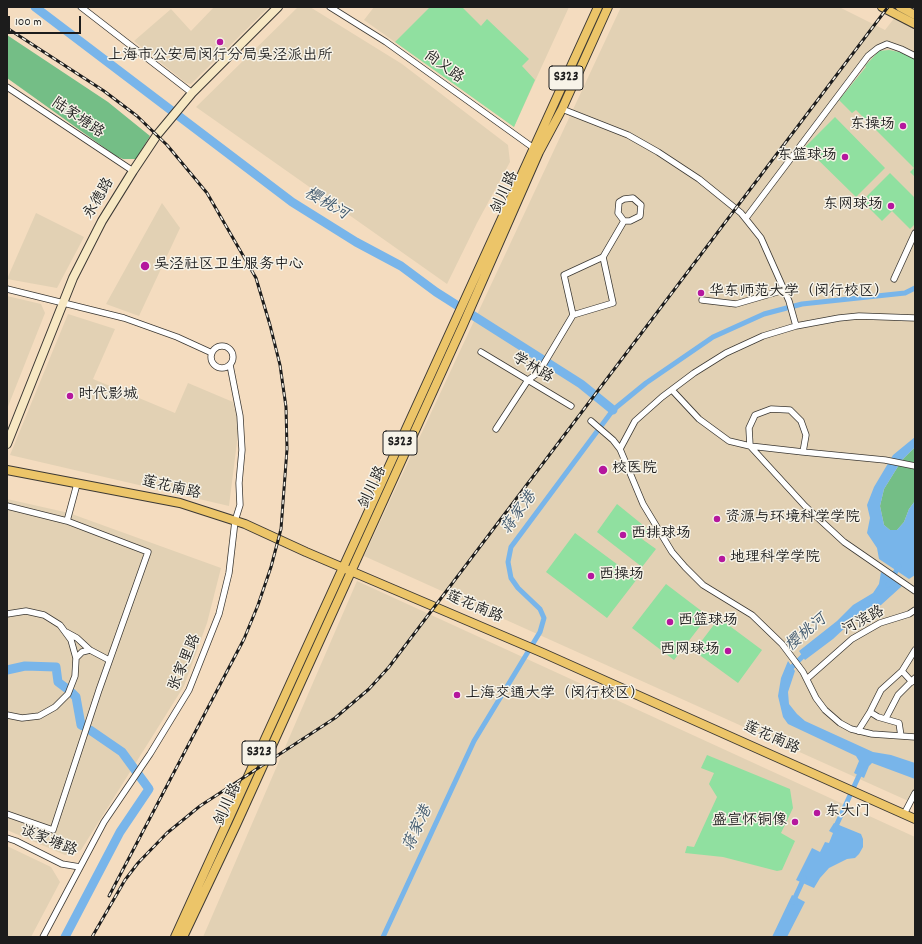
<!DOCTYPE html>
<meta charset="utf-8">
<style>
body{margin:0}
#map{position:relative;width:922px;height:944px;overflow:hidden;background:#f4dcbf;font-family:Dekko,sans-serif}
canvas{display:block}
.frame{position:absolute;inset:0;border:8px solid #1c1c1c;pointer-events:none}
.scale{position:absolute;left:8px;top:16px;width:73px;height:18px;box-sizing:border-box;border:2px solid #1c1c1c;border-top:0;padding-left:5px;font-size:12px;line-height:14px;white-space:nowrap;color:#1c1c1c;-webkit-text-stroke:3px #f7f3e8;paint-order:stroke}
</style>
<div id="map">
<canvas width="922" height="944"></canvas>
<div class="frame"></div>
<div class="scale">100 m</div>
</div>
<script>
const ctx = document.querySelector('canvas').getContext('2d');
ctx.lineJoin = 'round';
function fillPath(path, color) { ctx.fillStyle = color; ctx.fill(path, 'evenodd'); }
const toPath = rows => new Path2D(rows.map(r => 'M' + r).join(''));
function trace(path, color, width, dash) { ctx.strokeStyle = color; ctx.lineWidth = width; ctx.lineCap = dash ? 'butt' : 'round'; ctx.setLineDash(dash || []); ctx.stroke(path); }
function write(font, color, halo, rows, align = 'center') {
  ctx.font = font + ' Dekko,"LXGW WenKai TC",sans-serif'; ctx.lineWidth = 3; ctx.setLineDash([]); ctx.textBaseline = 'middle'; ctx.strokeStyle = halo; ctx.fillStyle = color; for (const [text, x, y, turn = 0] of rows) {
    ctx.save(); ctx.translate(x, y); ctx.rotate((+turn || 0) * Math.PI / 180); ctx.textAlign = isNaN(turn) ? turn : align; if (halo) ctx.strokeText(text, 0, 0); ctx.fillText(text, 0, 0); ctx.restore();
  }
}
const built = toPath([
 [214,7,269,7,191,84,186,83,134,41,171,9,191,31],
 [298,7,310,7,402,64,508,145,510,162,477,223,447,284,196,107],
 [374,7,569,7,514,127,364,20],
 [621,7,839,7,885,30,903,7,915,7,915,804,364,556],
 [162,203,180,228,139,316,106,304],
 [36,213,84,237,57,288,7,279],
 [7,296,41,304,45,313,7,409],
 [68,314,115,329,93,379,175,413,188,383,233,402,239,426,229,506,10,455],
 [7,499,69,513,221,568,207,623,184,686,81,850,65,855,7,830],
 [357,581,915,837,915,937,203,937],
 [7,846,51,867,60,882,31,937,7,937]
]);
const green = toPath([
 [430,7,462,7,481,26,487,19,529,59,522,66,535,80,514,127,395,42],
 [889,50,904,53,915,60,915,177,910,172,914,168,856,110,852,113,839,100,866,67,865,66,879,51],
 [835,117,885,168,856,197,805,147],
 [890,173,915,198,915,224,910,229,892,211,882,221,862,201],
 [617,504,649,530,642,539,656,549,642,567,597,532],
 [575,533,637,579,607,618,546,572],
 [666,584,708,616,674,660,632,628],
 [719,618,762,650,738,683,694,651],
 [707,755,790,789,793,808,781,833,795,841,782,870,777,871,723,857,685,853,687,846,694,847,717,797,709,784,714,773,701,768]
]);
const forest = toPath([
 [7,35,108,102,150,136,136,159,123,159,116,156,7,78],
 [915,447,915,501,909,509,904,522,897,530,890,530,884,525,880,506,884,489,902,460]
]);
const water = toPath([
 [915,437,915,447,902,460,884,489,880,506,884,525,890,530,897,530,904,522,909,509,915,501,915,575,909,579,879,559,877,548,867,533,870,518,867,505,874,487,893,455],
 [881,572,902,586,881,605,861,613,833,639,805,660,799,651,837,621,853,605,873,593,879,584],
 [788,661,795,671,788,692,789,704,797,714,805,721,873,752,891,755,915,763,915,779,872,763,869,766,864,778,854,773,859,761,856,756,788,724,783,717,778,696,781,678],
 [834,823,861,834,863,839,863,847,859,854,855,858,847,859,829,868,820,878,814,888,796,880,812,848,820,852,825,842,829,843,833,833,829,831],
 [792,895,805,902,787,937,772,937]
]);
const canal = toPath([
 [888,585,899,566],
 [788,671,806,653],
 [839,828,836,826,862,769],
 [793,902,804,878],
 [383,937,474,741,540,632,544,618,540,609,518,588,511,578,508,562,511,547,613,410,646,383,713,337,764,314,802,304,905,293,915,288]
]);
const river = toPath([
 [35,7,292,202,356,242,401,266,436,292,581,384,613,410],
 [7,670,25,666,56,667,58,682,66,688],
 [72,693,76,697,81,725,83,726],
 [65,937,120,832,149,789,122,752,90,730]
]);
const street = toPath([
 [81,7,192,93],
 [330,7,386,42,535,149],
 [7,87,133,171],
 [562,109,628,135,658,152,699,179,741,213,761,238,789,301,796,326],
 [746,218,868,56,878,48,887,44,901,49,915,56],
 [894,279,915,233],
 [7,289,124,318,177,337,212,353],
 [702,300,736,304,784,290],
 [573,315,564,275,603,257,624,221,630,221,640,216,641,205,633,198,624,199,619,202,618,213,624,221],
 '211 357a11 11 0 1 1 22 0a11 11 0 1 1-22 0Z',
 [481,352,571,406],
 [672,390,699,419,729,441,750,446,803,452],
 [591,421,613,440,620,449,643,504,672,552,685,567,703,585,752,615,782,644,803,672,816,698,825,710,840,723,851,729,872,734,915,737],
 [496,429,528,380,539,372,573,315,613,303,603,257],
 [620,449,635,421,662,397,694,373,726,353,763,336,796,326,839,318,859,316,915,318],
 [915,466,885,460,803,452,806,435,801,421,790,410,771,409,755,415,749,428,750,446,805,506,844,542,915,591],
 [7,506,67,521,77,484],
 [7,614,26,611,44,615,60,625,71,640,76,658,75,676,68,694,55,707,39,716,22,718,7,715],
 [66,632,77,638,90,650,109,660],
 [76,658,82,652,90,650],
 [902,671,912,682],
 [809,677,852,639,880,623,909,614,915,610],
 [870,712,881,690,902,671,915,650],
 [886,718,898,695,915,678],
 [858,731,870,712,878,717,899,723,901,736],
 [7,814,53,830,99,690,148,552,67,521],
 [904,814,915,793],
 [7,838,16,841,62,864,80,867],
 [43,937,104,822,150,754,189,690,219,614,229,573,235,521,240,505,239,483,242,450,240,416,230,365]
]);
const secondary = toPath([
 [7,444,73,278,102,221,133,171,157,135,192,93,278,7]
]);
const primary = toPath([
 [882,7,915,24],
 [900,7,915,15],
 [7,470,180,503,245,524,306,552,543,653,915,819],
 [175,937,598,7],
 [183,937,236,825,463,325,539,152,562,109,608,7]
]);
const rail = toPath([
 [7,28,104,91,137,116,167,145,207,193,256,278,270,325,280,365,286,407,287,449,281,529,271,567,258,605,244,639,109,896],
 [92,937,125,880,138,863,167,833,200,806,335,718,369,689,389,667,888,7]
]);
const markers = [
 [220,42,4,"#b5179e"],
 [903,126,4,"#b5179e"],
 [845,157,4,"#b5179e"],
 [891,206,4,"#b5179e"],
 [145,266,5,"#b5179e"],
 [701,293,4,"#b5179e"],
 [70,396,4,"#b5179e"],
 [603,470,5,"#b5179e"],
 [717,519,4,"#b5179e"],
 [623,535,4,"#b5179e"],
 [722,559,4,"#b5179e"],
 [591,576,4,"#b5179e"],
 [670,622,4,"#b5179e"],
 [728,651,4,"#b5179e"],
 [457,695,4,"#b5179e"],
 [817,813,4,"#b5179e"],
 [795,822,4,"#b5179e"]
];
const shields = [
 [566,78,34],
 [400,443,34],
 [259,753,34]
];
const shieldNames = [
 ["S323",566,78],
 ["S323",400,443],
 ["S323",259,753]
];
const poiNames = [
 ["上海市公安局闵行分局吴泾派出所",220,57,"center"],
 ["东操场",895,126,"right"],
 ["东篮球场",837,157,"right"],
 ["东网球场",883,206,"right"],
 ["吴泾社区卫生服务中心",154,266],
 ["华东师范大学（闵行校区）",709,293],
 ["时代影城",78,396],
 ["校医院",612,470],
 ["资源与环境科学学院",725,519],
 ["西排球场",631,535],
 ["地理科学学院",730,559],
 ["西操场",599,576],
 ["西篮球场",678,622],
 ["西网球场",720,651,"right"],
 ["上海交通大学（闵行校区）",465,695],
 ["东大门",825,813],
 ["盛宣怀铜像",787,822,"right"]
];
const streetNames = [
 ["尚义路",443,68,36],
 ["陆家塘路",77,119,34],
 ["剑川路",506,193,-66],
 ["永德路",100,199,-59],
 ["学林路",532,369,31],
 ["剑川路",374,488,-65],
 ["莲花南路",171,489,13],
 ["莲花南路",474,608,23],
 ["河滨路",864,622,-28],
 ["张家里路",186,663,-67],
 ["莲花南路",771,739,24],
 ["剑川路",229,805,-66],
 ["谈家塘路",48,842,22]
];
const waterNames = [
 ["樱桃河",326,205,30],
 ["蒋家港",520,514,-54],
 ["樱桃河",807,634,-40],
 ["蒋家港",419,829,-65]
];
fillPath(built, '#e2d1b4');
fillPath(green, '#90e0a0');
fillPath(forest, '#74be86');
fillPath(water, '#78b5ea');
trace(canal, '#78b5ea', 5);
trace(river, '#78b5ea', 9);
trace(street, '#3c3934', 7);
trace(secondary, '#3c3934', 10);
trace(primary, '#3c3934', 10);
trace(street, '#fff', 5.5);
trace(secondary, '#f7e8c3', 8);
trace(primary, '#ecc569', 8);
trace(rail, '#1c1c1c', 3);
trace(rail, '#f7f3e8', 1.5, [4.5]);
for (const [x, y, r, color] of markers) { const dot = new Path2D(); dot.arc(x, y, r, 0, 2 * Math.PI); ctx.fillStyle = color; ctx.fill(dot); trace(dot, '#f7f3e8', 1.5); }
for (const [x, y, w] of shields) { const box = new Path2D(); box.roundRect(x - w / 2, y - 12, w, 24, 3); ctx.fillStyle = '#f7f3e8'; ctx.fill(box); trace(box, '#1c1c1c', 1); }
write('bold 14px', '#1c1c1c', null, shieldNames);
write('15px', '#1c1c1c', '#f7f3e8', poiNames, 'left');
write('15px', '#1c1c1c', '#f7f3e8', streetNames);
write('italic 16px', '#41596e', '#f7f3e8', waterNames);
</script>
